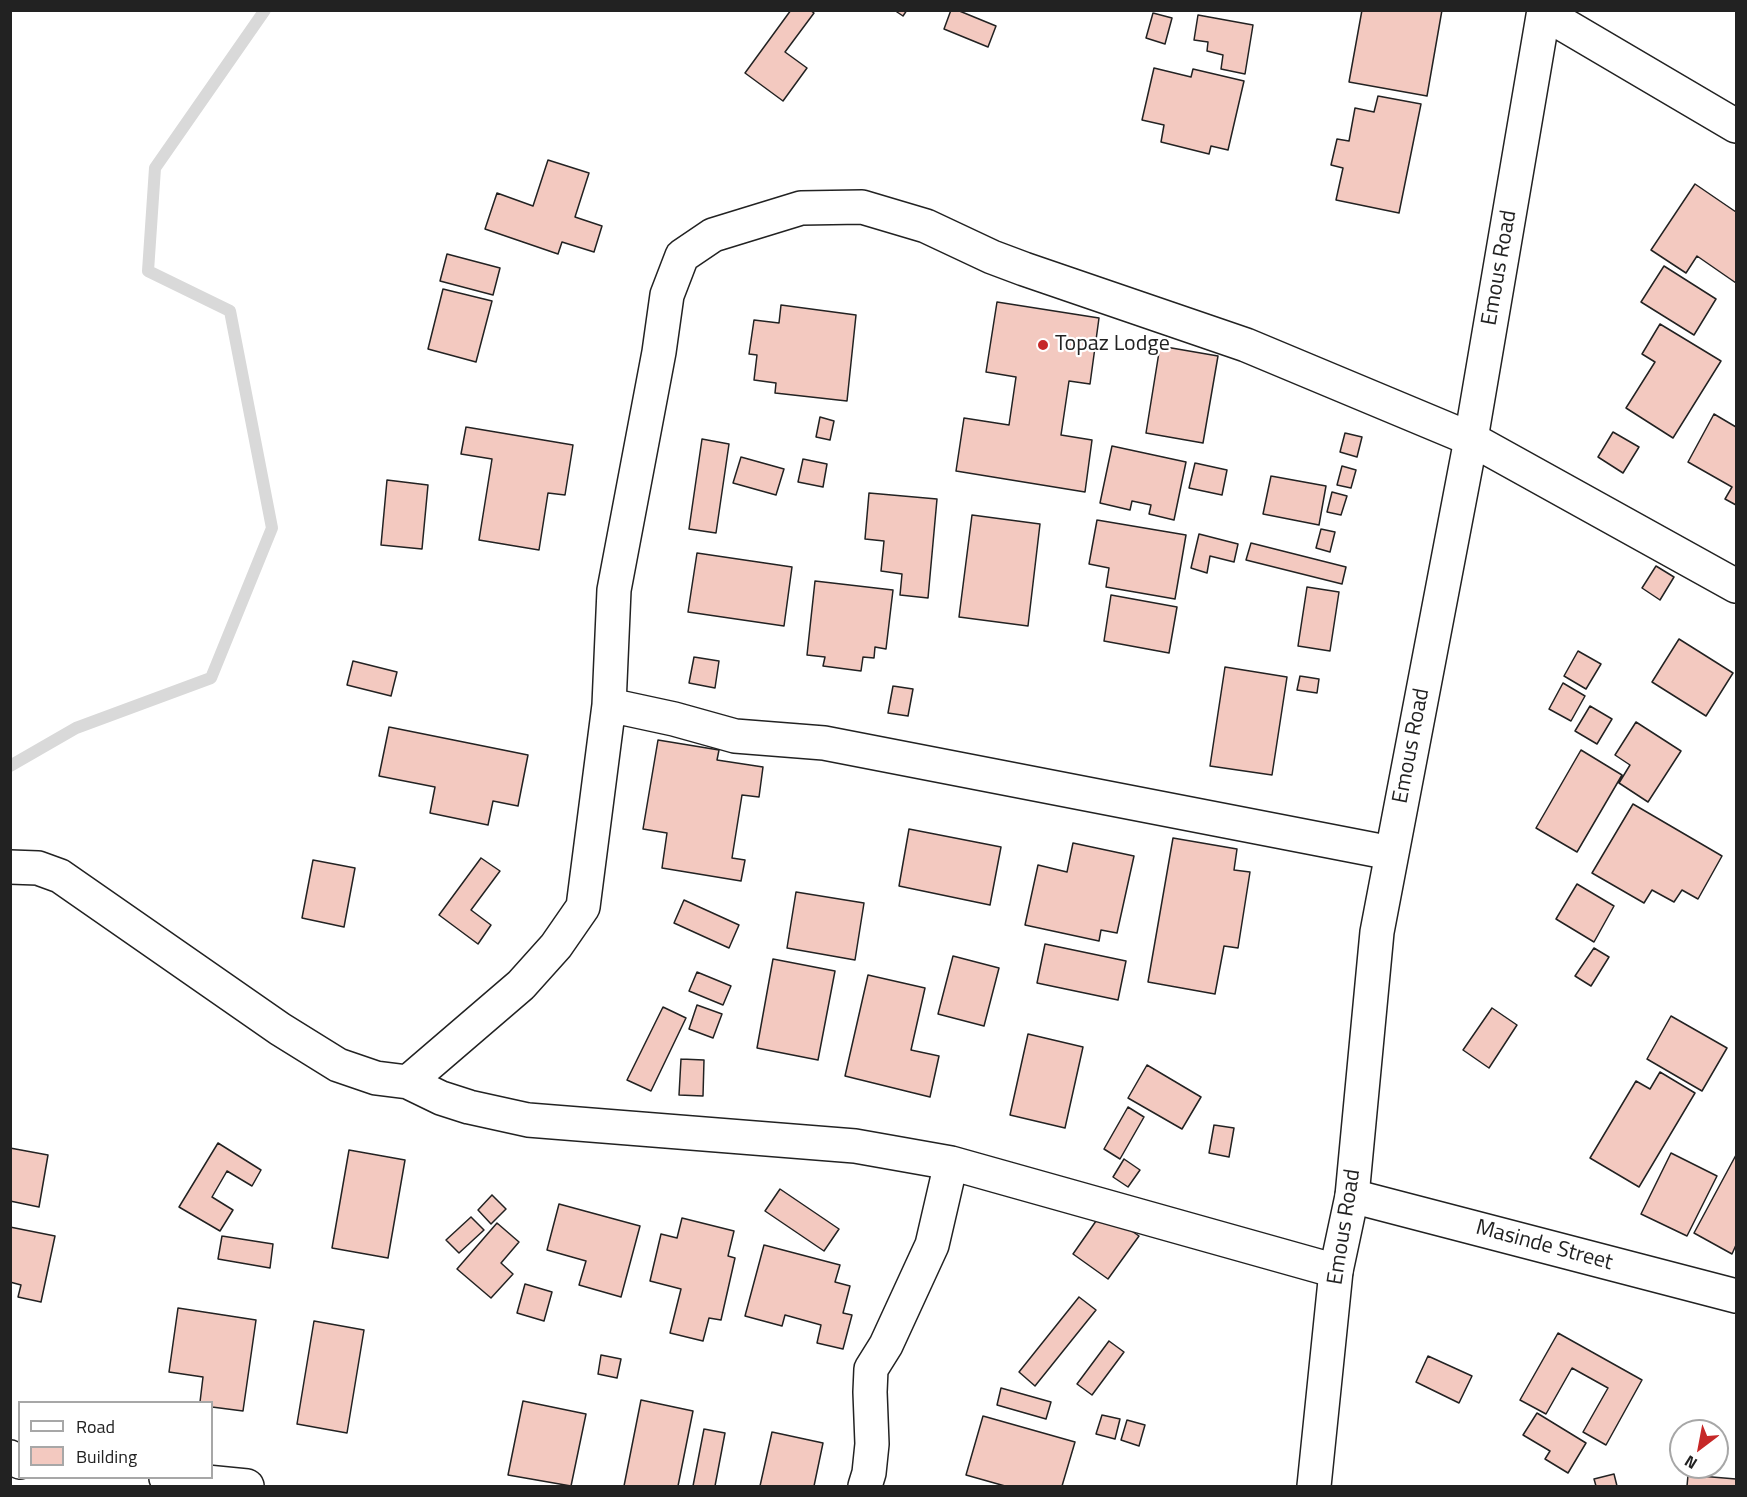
<!DOCTYPE html>
<style>
body{margin:0}
#map{position:relative;width:1747px;height:1497px;overflow:hidden;background:#fff;font-family:"Titillium Web",sans-serif}
canvas{display:block}
.frame{position:absolute;inset:0;border:12px solid #222;pointer-events:none}
.legend{position:absolute;left:18px;top:1401px;width:195px;height:78px;box-sizing:border-box;background:#fff;border:2px solid #a7a7a7;margin:0;padding:8px 10px;list-style:none;font-size:18px;color:#222}
.legend li{display:flex;align-items:center;gap:12px;height:30px}
.legend b{width:30px;border:2px solid #a7a7a7}
.north{position:absolute;left:1669px;top:1419px;width:60px;height:60px;box-sizing:border-box;background:#fff;border:2px solid #a7a7a7;border-radius:50%;rotate:212deg;font-size:16px;font-weight:700;line-height:24px;text-align:center;color:#222}
.north::after{content:'';display:block;margin:auto;width:21px;height:27px;background:#c62828;clip-path:polygon(50% 0,100% 100%,50% 72%,0 100%)}
</style>
<div id="map">
<canvas width="1747" height="1497"></canvas>
<div class="frame"></div>
<ul class="legend">
<li><b style="height:8px;background:#fff"></b>Road</li>
<li><b style="height:16px;background:#f3c9c0"></b>Building</li>
</ul>
<div class="north">N</div>
</div>
<script>
const ctx = document.querySelector('canvas').getContext('2d');
ctx.lineJoin = 'round';
const toPath = rows => new Path2D(rows.map(r => 'M' + r).join(''));
function trace(path, color, width, dash) { ctx.strokeStyle = color; ctx.lineWidth = width; ctx.lineCap = dash ? 'butt' : 'round'; ctx.setLineDash(dash || []); ctx.stroke(path); }
function fillPath(path, color) { ctx.fillStyle = color; ctx.fill(path, 'evenodd'); }
function write(font, color, halo, rows, align = 'center') {
  ctx.font = font + ' "Titillium Web",sans-serif'; ctx.lineWidth = 4.5; ctx.setLineDash([]); ctx.textBaseline = 'middle'; ctx.strokeStyle = halo; ctx.fillStyle = color; for (const [text, x, y, turn = 0] of rows) {
    ctx.save(); ctx.translate(x, y); ctx.rotate((+turn || 0) * Math.PI / 180); ctx.textAlign = isNaN(turn) ? turn : align; if (halo) ctx.strokeText(text, 0, 0); ctx.fillText(text, 0, 0); ctx.restore();
  }
}
const stream = toPath([
 [10,766,76,728,211,678,272,528,230,311,148,271,155,168,265,10]
]);
const building = toPath([
 [791,10,810,10,814,13,785,52,807,68,783,101,745,73,791,10],
 [894,10,907,10,903,16,894,10],
 [951,10,957,10,996,26,988,47,944,29,951,10],
 [1362,10,1442,10,1427,96,1349,82,1362,10],
 [1153,13,1172,18,1165,44,1146,38,1153,13],
 [1198,15,1253,25,1245,74,1221,69,1223,55,1207,51,1208,42,1194,40,1198,15],
 [1154,68,1191,77,1193,69,1244,81,1228,150,1211,146,1209,154,1161,142,1164,125,1142,120,1154,68],
 [1378,96,1421,104,1399,213,1336,200,1343,168,1331,165,1337,139,1349,141,1355,108,1374,112,1378,96],
 [548,160,589,173,575,217,602,226,594,252,562,242,558,254,485,229,497,193,533,206,548,160],
 [1695,184,1736,212,1736,283,1697,256,1686,273,1651,250,1695,184],
 [447,254,500,268,493,295,440,281,447,254],
 [1664,266,1716,299,1694,335,1641,302,1664,266],
 [443,289,492,301,476,362,428,349,443,289],
 [997,302,1099,318,1090,384,1069,381,1061,435,1092,440,1085,492,956,471,964,418,1009,425,1016,377,986,372,997,302],
 [781,305,856,315,847,401,775,393,776,383,754,380,757,355,749,354,754,320,779,323,781,305],
 [1660,324,1721,361,1673,438,1626,408,1655,362,1642,354,1660,324],
 [1160,346,1218,356,1203,443,1146,433,1160,346],
 [1714,414,1736,427,1736,505,1725,499,1732,487,1688,462,1714,414],
 [820,417,834,421,830,440,816,437,820,417],
 [466,427,573,445,565,495,548,493,539,550,479,540,492,459,461,454,466,427],
 [1613,432,1639,447,1623,473,1598,457,1613,432],
 [1345,433,1362,437,1357,457,1340,452,1345,433],
 [702,439,729,444,716,533,689,529,702,439],
 [1112,446,1186,462,1174,520,1149,514,1151,505,1132,501,1130,510,1100,503,1112,446],
 [741,457,784,469,776,495,733,483,741,457],
 [803,459,827,464,823,487,798,482,803,459],
 [1195,463,1227,470,1222,495,1189,488,1195,463],
 [1342,466,1356,470,1351,488,1337,485,1342,466],
 [1271,476,1326,486,1319,525,1263,514,1271,476],
 [387,480,428,485,422,549,381,545,387,480],
 [1332,492,1347,496,1341,515,1327,512,1332,492],
 [869,493,937,499,928,598,900,595,902,574,881,571,884,541,865,539,869,493],
 [972,515,1040,524,1028,626,959,617,972,515],
 [1097,520,1186,535,1175,599,1106,587,1109,568,1089,564,1097,520],
 [1321,529,1335,532,1330,552,1316,548,1321,529],
 [1199,534,1238,544,1234,562,1210,556,1207,573,1191,568,1199,534],
 [1251,543,1346,567,1342,584,1246,560,1251,543],
 [697,553,792,567,784,626,688,612,697,553],
 [1656,566,1674,577,1660,600,1642,588,1656,566],
 [815,581,893,590,886,649,875,647,874,658,863,657,861,671,823,666,825,657,807,655,815,581],
 [1307,587,1339,592,1330,651,1298,646,1307,587],
 [1111,595,1177,607,1169,653,1104,641,1111,595],
 [1679,639,1733,673,1706,716,1652,682,1679,639],
 [1578,651,1601,664,1586,689,1564,676,1578,651],
 [694,657,719,661,715,688,689,683,694,657],
 [353,661,397,672,391,696,347,685,353,661],
 [1225,667,1287,677,1272,775,1210,766,1225,667],
 [1300,676,1319,679,1317,693,1297,690,1300,676],
 [1563,683,1585,696,1571,721,1549,709,1563,683],
 [893,686,913,689,908,716,888,713,893,686],
 [1590,706,1612,719,1597,744,1575,731,1590,706],
 [1636,722,1681,751,1648,802,1619,783,1630,765,1615,755,1636,722],
 [389,727,528,755,518,806,493,801,488,825,430,813,435,787,379,776,389,727],
 [658,740,719,750,717,760,763,767,759,797,742,795,732,858,745,860,741,881,662,868,667,833,643,829,658,740],
 [1581,750,1622,775,1577,852,1536,828,1581,750],
 [1633,804,1722,856,1698,899,1682,890,1674,902,1652,890,1644,903,1592,873,1633,804],
 [909,829,1001,847,990,905,899,886,909,829],
 [1173,838,1237,849,1234,870,1250,872,1238,948,1224,946,1215,994,1148,982,1173,838],
 [1073,843,1134,856,1117,933,1101,930,1099,941,1025,925,1038,865,1067,872,1073,843],
 [481,858,500,871,471,910,491,925,478,944,439,915,481,858],
 [313,860,355,868,344,927,302,918,313,860],
 [1577,884,1614,906,1594,942,1556,919,1577,884],
 [796,892,864,903,855,960,787,948,796,892],
 [684,900,739,925,729,948,674,923,684,900],
 [1045,944,1126,961,1118,1000,1037,983,1045,944],
 [1594,948,1609,957,1591,986,1575,976,1594,948],
 [953,956,999,968,984,1026,938,1014,953,956],
 [773,959,835,971,818,1060,757,1048,773,959],
 [697,972,731,986,723,1005,689,991,697,972],
 [868,975,925,988,911,1050,939,1056,930,1097,845,1076,868,975],
 [697,1005,722,1014,713,1038,689,1029,697,1005],
 [663,1007,686,1018,651,1091,627,1080,663,1007],
 [1492,1008,1517,1025,1489,1068,1463,1050,1492,1008],
 [1671,1016,1727,1048,1702,1091,1647,1059,1671,1016],
 [1028,1034,1083,1047,1065,1128,1010,1115,1028,1034],
 [681,1059,704,1060,703,1096,679,1095,681,1059],
 [1147,1065,1201,1097,1182,1129,1128,1098,1147,1065],
 [1660,1072,1695,1093,1639,1187,1590,1158,1636,1081,1650,1089,1660,1072],
 [1128,1107,1144,1117,1120,1159,1104,1149,1128,1107],
 [1214,1125,1234,1128,1229,1157,1209,1153,1214,1125],
 [218,1143,261,1170,252,1186,227,1171,212,1197,233,1210,220,1231,179,1207,218,1143],
 [10,1148,48,1155,39,1207,10,1201,10,1148],
 [349,1150,405,1160,388,1258,332,1248,349,1150],
 [1671,1153,1717,1176,1687,1236,1641,1214,1671,1153],
 [1736,1155,1736,1245,1732,1254,1694,1233,1736,1155],
 [1124,1159,1140,1170,1128,1187,1113,1177,1124,1159],
 [780,1189,839,1229,824,1251,765,1211,780,1189],
 [492,1195,506,1209,491,1224,478,1210,492,1195],
 [559,1204,640,1226,621,1297,579,1285,586,1261,547,1250,559,1204],
 [1103,1211,1139,1236,1108,1279,1073,1254,1103,1211],
 [471,1217,484,1230,459,1253,446,1240,471,1217],
 [682,1218,734,1231,728,1256,735,1258,721,1320,709,1318,703,1341,670,1333,681,1289,650,1281,661,1234,677,1238,682,1218],
 [497,1223,519,1242,501,1263,513,1274,491,1298,457,1269,497,1223],
 [10,1227,55,1236,41,1302,18,1297,21,1285,10,1282,10,1227],
 [222,1236,273,1244,270,1268,218,1259,222,1236],
 [764,1245,840,1265,835,1282,850,1286,843,1313,852,1315,843,1349,817,1343,821,1325,785,1315,782,1326,745,1316,764,1245],
 [525,1284,552,1292,544,1321,517,1313,525,1284],
 [1079,1297,1096,1310,1035,1386,1019,1372,1079,1297],
 [178,1308,256,1320,243,1411,212,1407,212,1402,200,1402,203,1377,169,1372,178,1308],
 [314,1321,364,1330,347,1433,297,1424,314,1321],
 [1558,1333,1642,1380,1606,1445,1583,1432,1608,1388,1572,1368,1546,1414,1520,1400,1558,1333],
 [1109,1341,1124,1352,1092,1395,1077,1384,1109,1341],
 [601,1355,621,1359,617,1378,598,1374,601,1355],
 [1428,1356,1472,1376,1459,1403,1416,1382,1428,1356],
 [1001,1388,1051,1402,1046,1419,997,1405,1001,1388],
 [641,1400,693,1411,678,1486,624,1486,641,1400],
 [523,1401,586,1414,571,1486,508,1475,523,1401],
 [1537,1413,1586,1443,1568,1473,1545,1459,1550,1451,1523,1435,1537,1413],
 [1102,1415,1120,1419,1115,1439,1096,1434,1102,1415],
 [983,1416,1075,1442,1062,1486,1005,1486,966,1475,983,1416],
 [1127,1420,1145,1425,1139,1446,1121,1440,1127,1420],
 [704,1429,725,1433,715,1486,693,1486,704,1429],
 [772,1432,823,1443,814,1486,760,1486,772,1432],
 [1614,1474,1617,1486,1596,1486,1594,1479,1614,1474],
 [1688,1475,1736,1479,1736,1486,1687,1486,1688,1475]
]);
const minor = toPath([
 [1544,13,1736,126],
 [609,705,674,719,735,736,824,743,1391,853],
 [10,867,38,868,60,876,280,1029,338,1065,376,1078,408,1082,521,985,556,946,583,907,609,705,614,590,659,352,667,295,682,256,713,235,801,208,862,207,926,226,992,257,1024,269,1246,345,1471,439,1736,586],
 [408,1082,441,1098,469,1107,528,1120,855,1146,951,1163,1336,1271],
 [1352,1196,1736,1296],
 [10,1457,20,1462],
 [166,1478,247,1486],
 [865,1486,869,1473,872,1444,870,1392,871,1369,886,1345,932,1245,951,1163]
]);
const tertiary = toPath([
 [1314,1486,1336,1271,1352,1196,1377,932,1471,439,1544,10]
]);
const markers = [
 [1043,345,6,"#c62828"]
];
const streetNames = [
 ["Emous Road",1500,268,-80],
 ["Emous Road",1412,746,-79],
 ["Emous Road",1345,1227,-81],
 ["Masinde Street",1544,1246,15]
];
const poiNames = [
 ["Topaz Lodge",1055,345]
];
trace(stream, '#d9d9d9', 12);
fillPath(building, '#f3c9c0');
trace(building, '#222', 1.5);
trace(minor, '#222', 36);
trace(tertiary, '#222', 36);
trace(minor, '#fff', 33);
trace(tertiary, '#fff', 33);
for (const [x, y, r, color] of markers) { const dot = new Path2D(); dot.arc(x, y, r, 0, 2 * Math.PI); ctx.fillStyle = color; ctx.fill(dot); trace(dot, '#fff', 2); }
write('22px', '#222', '#fff', streetNames);
write('22px', '#222', '#fff', poiNames, 'left');
</script>
